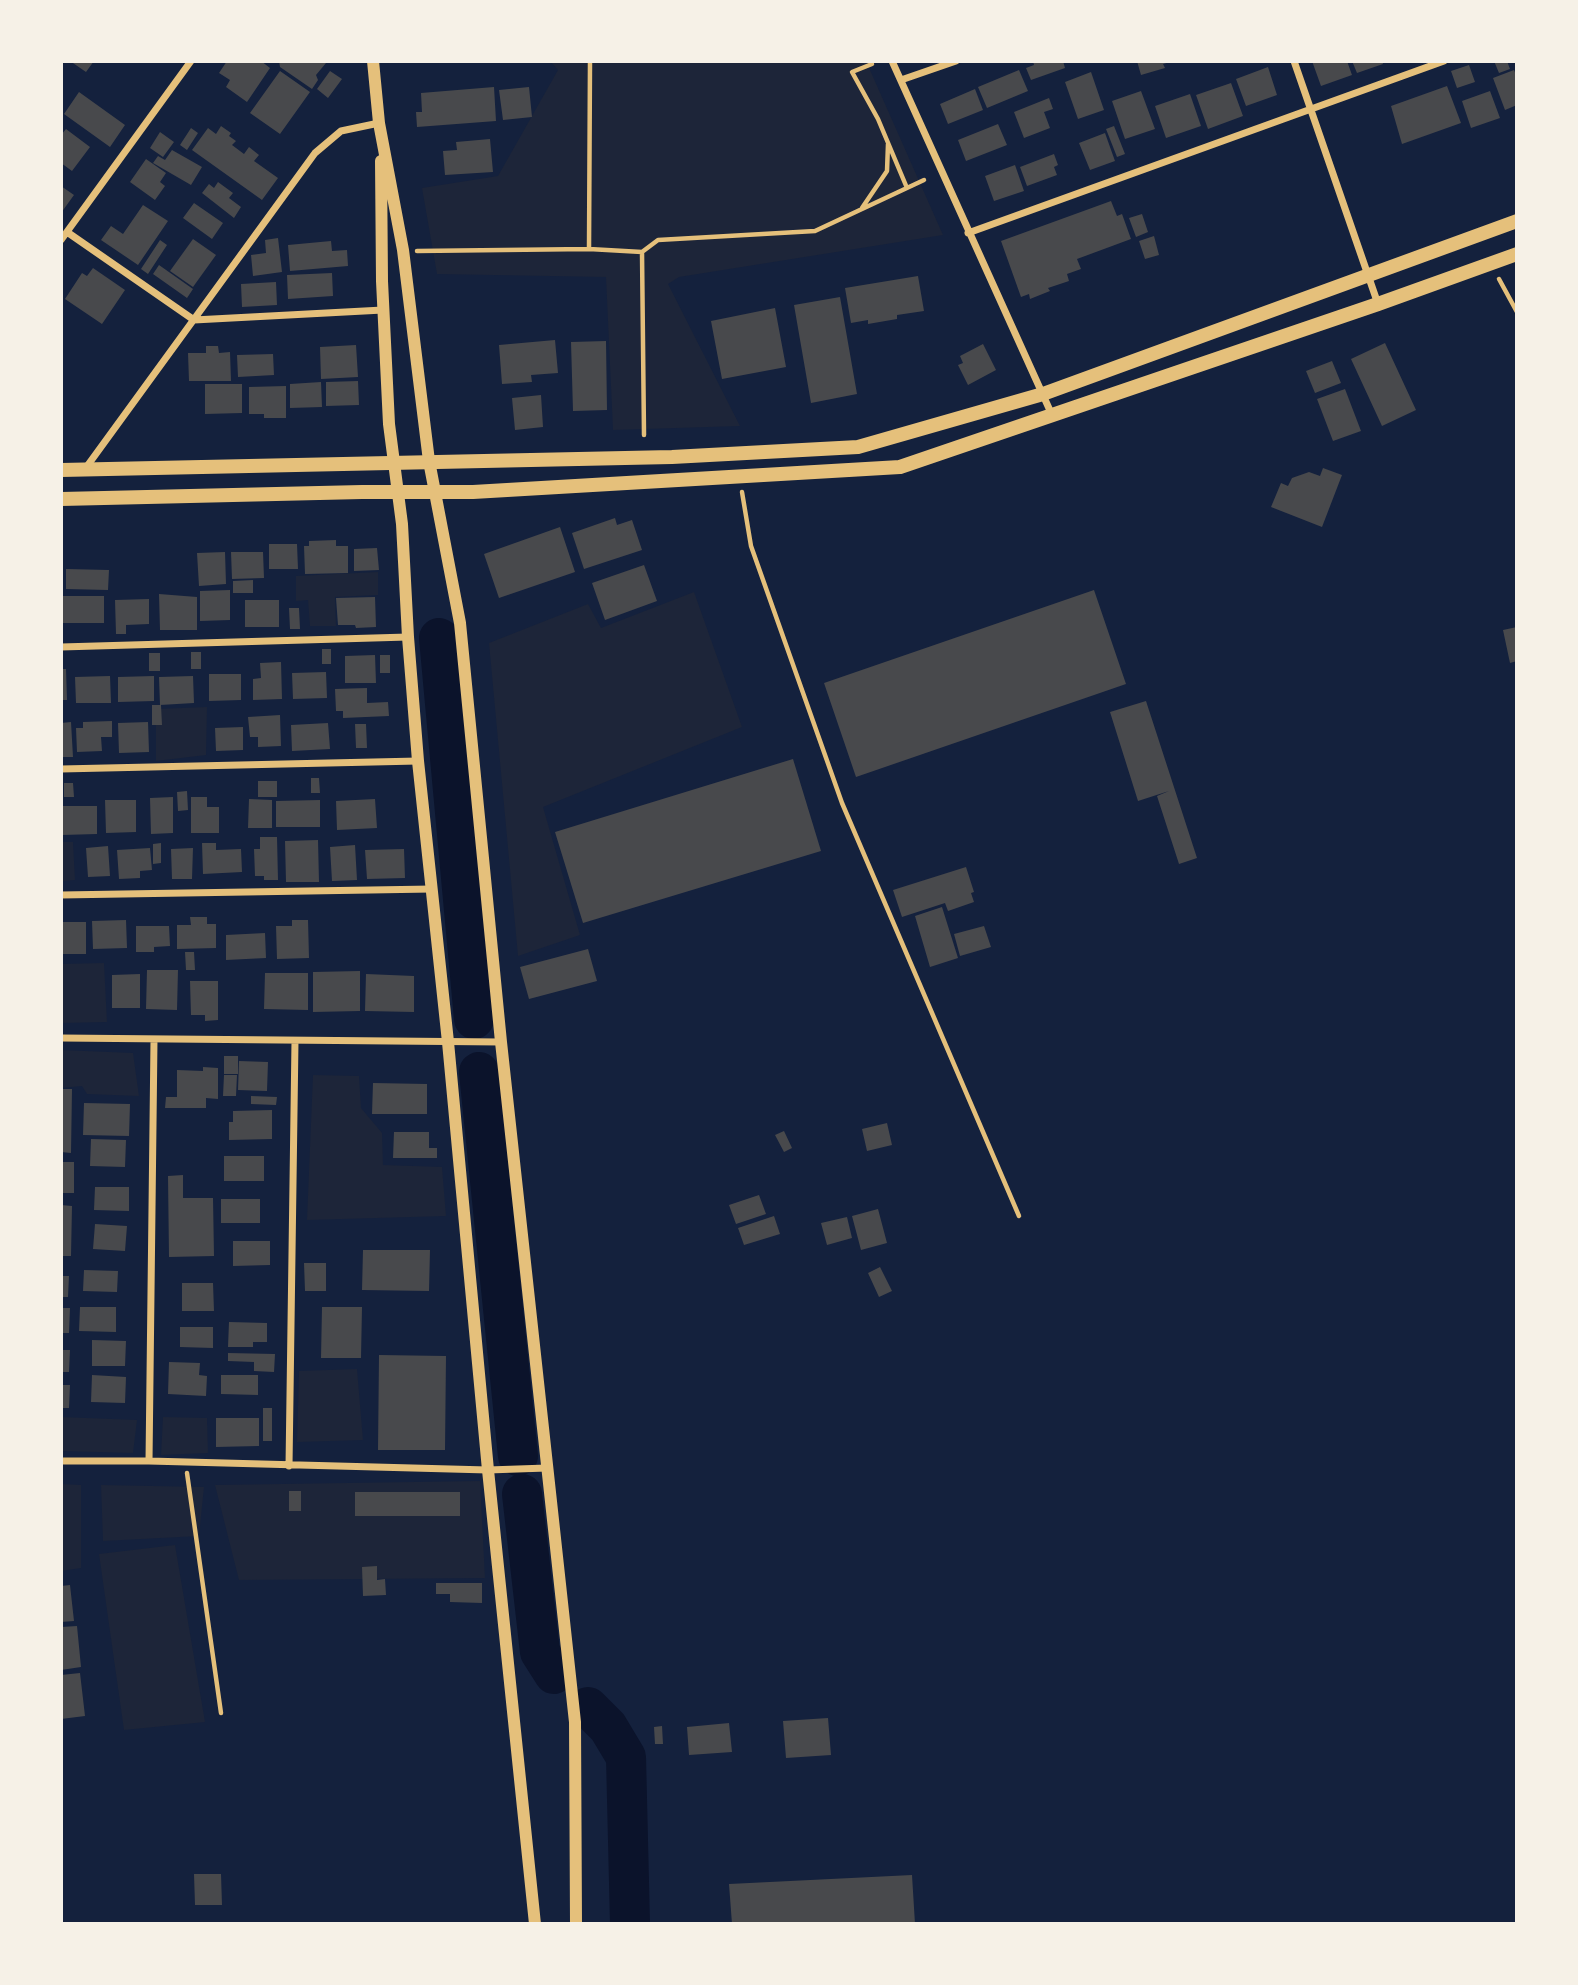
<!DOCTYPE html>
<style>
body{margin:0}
#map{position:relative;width:1578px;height:1985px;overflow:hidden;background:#14213d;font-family:"Exo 2",sans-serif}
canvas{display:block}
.frame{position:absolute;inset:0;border:63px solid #f6f1e7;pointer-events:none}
</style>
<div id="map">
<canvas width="1578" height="1985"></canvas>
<div class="frame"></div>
</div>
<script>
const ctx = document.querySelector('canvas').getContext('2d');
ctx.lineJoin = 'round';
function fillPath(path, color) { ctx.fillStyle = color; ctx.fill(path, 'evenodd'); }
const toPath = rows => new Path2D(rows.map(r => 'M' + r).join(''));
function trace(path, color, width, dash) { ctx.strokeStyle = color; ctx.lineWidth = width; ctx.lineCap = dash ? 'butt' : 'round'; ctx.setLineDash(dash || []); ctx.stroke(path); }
const green = toPath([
 [550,61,866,61,943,235,679,277,668,284,740,426,613,430,606,277,437,274,422,188,498,176,558,70],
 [378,572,378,595,335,597,336,626,310,626,308,600,296,601,296,576],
 [694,592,742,727,543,807,580,935,518,956,489,643,588,604,601,628],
 [207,707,206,755,156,761,156,709],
 [61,842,73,842,75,880,61,881],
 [104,963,107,1022,61,1023,61,964],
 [61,1050,133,1053,139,1096,87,1094,82,1086,61,1088],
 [313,1075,359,1076,361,1108,382,1133,383,1165,442,1167,446,1216,307,1220],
 [357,1369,363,1440,297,1442,299,1371],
 [61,1417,137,1420,133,1453,61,1451],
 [163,1417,207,1418,208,1453,161,1455],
 [480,1481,485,1578,239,1580,215,1485],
 [61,1484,81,1485,81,1568,61,1571],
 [101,1485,204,1487,199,1536,103,1541],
 [175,1545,205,1722,124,1730,99,1554]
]);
const river = toPath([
 [439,638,474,1019],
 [479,1072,518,1456],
 [522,1494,540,1652,554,1674],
 [588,1707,608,1727,626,1757,630,1924]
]);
const building = toPath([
 [70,61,94,61,86,72],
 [227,61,261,61,270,68,247,102,226,87,230,80,219,73],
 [279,61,324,61,326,63,316,75,318,80,312,89,280,67],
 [1033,61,1063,61,1065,68,1031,80,1026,68,1034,65],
 [1137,61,1170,61,1170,62,1163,64,1165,68,1141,75],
 [1312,61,1347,61,1352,75,1321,86],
 [1352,61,1382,61,1383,64,1357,73],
 [1494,61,1507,61,1510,69,1499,73],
 [1469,65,1475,82,1457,88,1451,71],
 [1268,67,1277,95,1246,106,1236,79],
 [1019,70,1028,91,987,108,978,87],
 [1514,70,1517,77,1517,105,1505,110,1493,78],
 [280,71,310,92,280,134,250,113],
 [330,71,342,79,328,98,317,89],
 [1091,72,1104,110,1078,119,1065,82],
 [1231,83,1243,116,1208,129,1196,95],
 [1447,86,1461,123,1402,144,1391,106],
 [494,87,496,121,417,127,416,112,422,112,421,93],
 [529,87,532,117,503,120,499,90],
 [975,89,983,110,948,124,940,104],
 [1141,91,1155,129,1125,139,1112,101],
 [1490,91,1500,118,1471,128,1462,101],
 [79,92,125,125,110,147,64,114],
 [1190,94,1201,126,1166,138,1155,106],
 [1049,98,1053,109,1044,112,1050,128,1024,138,1014,112],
 [998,124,1007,145,966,161,958,140],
 [221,126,231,133,229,136,236,141,232,145,244,154,249,147,259,155,254,161,278,178,262,200,192,150,208,128,216,134],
 [1114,126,1125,154,1117,157,1106,129],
 [191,128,198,133,187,150,180,145],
 [66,129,90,147,72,171,61,163,61,135],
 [160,132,174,142,163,157,150,148],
 [1105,133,1115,161,1090,170,1079,143],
 [490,139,493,172,445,175,443,151,457,150,456,142],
 [172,150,202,167,191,185,153,163,158,156,165,160],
 [1054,154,1058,165,1054,167,1057,175,1027,186,1020,167],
 [146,159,166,173,160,182,165,186,155,200,130,182],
 [1015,165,1024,191,994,201,985,176],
 [218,182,233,193,229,198,241,207,234,218,202,193,209,184,214,188],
 [61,186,74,195,61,213],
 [1111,201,1117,216,1122,214,1131,239,1077,259,1081,269,1067,274,1069,281,1048,288,1050,291,1030,299,1029,294,1021,297,1001,241],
 [194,203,223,223,212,239,183,218],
 [143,205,168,221,138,265,101,240,111,226,123,234],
 [1142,214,1148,232,1136,237,1129,218],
 [1154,236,1159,255,1145,259,1139,241],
 [278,238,282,272,253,276,251,255,266,253,265,240],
 [193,239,216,255,193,287,170,271],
 [160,240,167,245,148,274,141,269],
 [331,241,332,251,347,250,348,266,290,271,288,245],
 [159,265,193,289,187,298,153,274],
 [93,268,125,290,102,324,65,299,82,273,87,276],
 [332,273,333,296,288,299,287,275],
 [918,276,924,311,897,315,897,319,868,324,868,320,851,323,845,288],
 [276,282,277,305,242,307,241,284],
 [840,297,857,394,811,403,794,305],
 [775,308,786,367,722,379,711,321],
 [555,340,558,373,531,375,532,382,502,384,499,345],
 [606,341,607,410,573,411,571,342],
 [1385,343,1416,410,1382,426,1351,359],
 [983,344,996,370,968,385,958,365,963,363,960,356],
 [356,345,358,377,321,379,320,347],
 [206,346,218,346,219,353,230,352,231,381,189,381,188,353,206,353],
 [273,354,274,375,238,377,237,355],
 [1332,361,1341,383,1315,393,1306,371],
 [358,381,359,405,326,406,326,382],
 [321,382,322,407,290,408,290,384],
 [205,384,242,384,242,413,205,414],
 [286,386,286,418,264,418,264,414,249,414,249,387],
 [1345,389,1361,431,1333,441,1317,399],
 [541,395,543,427,515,430,512,398],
 [1323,468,1342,475,1322,527,1271,507,1281,483,1288,486,1292,478,1309,472,1320,476],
 [615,518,617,525,632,520,642,550,584,569,572,533],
 [560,527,575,572,499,598,484,554],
 [336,540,336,546,348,546,348,573,305,574,304,546,309,546,309,541],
 [269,544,297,544,298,569,269,569],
 [377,548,379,570,354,571,354,549],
 [225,552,226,584,199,586,197,553],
 [231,552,263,552,264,578,232,579],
 [644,565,657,601,605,620,592,583],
 [66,569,109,570,108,590,66,589],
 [253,580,253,593,233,593,233,581],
 [230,590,230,620,200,621,200,591],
 [1094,590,1126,684,856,777,824,683],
 [159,594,197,597,197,630,160,630],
 [61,596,104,596,104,623,61,623],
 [375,597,376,627,356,628,355,625,338,625,336,598],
 [149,599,149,624,126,625,126,634,116,634,115,600],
 [245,600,279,600,279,627,245,627],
 [289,608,299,608,300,629,290,629],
 [1517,627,1517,661,1510,663,1503,630],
 [322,649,331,649,331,664,322,664],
 [191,652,201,652,201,669,191,669],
 [149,653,160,653,160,671,149,671],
 [375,655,376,683,345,683,345,656],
 [380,655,390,655,390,673,380,673],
 [281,662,282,699,253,700,253,679,261,678,260,663],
 [61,669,66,669,67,700,61,700],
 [326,672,327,698,293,699,292,673],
 [209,674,241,674,241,700,209,701],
 [110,676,111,703,76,703,75,677],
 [154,676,154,701,118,702,118,677],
 [193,676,194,703,160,705,159,677],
 [367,688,367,703,388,702,389,716,343,718,343,711,336,711,335,689],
 [1146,701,1197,858,1179,864,1157,796,1169,791,1138,801,1110,712],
 [152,705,161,705,162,725,152,725],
 [280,715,281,746,258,747,258,737,250,737,248,717],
 [112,721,112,737,101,737,102,751,77,752,76,728,83,728,83,722],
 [71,722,73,757,61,757,61,723],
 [148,722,149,752,119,753,118,723],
 [328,723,330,749,292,751,291,725],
 [355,724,366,724,367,748,356,748],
 [243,727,243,750,216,751,215,728],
 [793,759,821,851,583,923,555,832],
 [311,778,319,778,320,793,311,793],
 [258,781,277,781,277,797,258,797],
 [64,783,73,783,74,797,64,797],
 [187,791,188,810,178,811,177,792],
 [173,797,173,833,151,834,150,798],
 [191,797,207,797,207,807,219,807,219,833,191,833],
 [249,799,272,800,272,828,248,828],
 [375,799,377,828,337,830,336,801],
 [105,800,136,800,136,832,106,833],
 [320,800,320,827,276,827,276,801],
 [62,806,97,806,97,834,62,835],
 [260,837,277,837,278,880,264,880,264,876,255,876,254,849,260,849],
 [318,840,319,882,286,882,285,841],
 [161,843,161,863,153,864,153,844],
 [202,843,216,843,216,850,241,849,242,872,203,874],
 [355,845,357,880,332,881,330,847],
 [108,846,110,876,88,877,86,848],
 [150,848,152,870,140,871,140,878,119,879,117,850],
 [193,848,192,879,172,879,171,849],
 [404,849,405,878,367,879,365,850],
 [966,867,974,892,971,893,974,902,948,911,945,903,902,917,893,890],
 [942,907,958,958,930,967,915,916],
 [190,917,207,917,207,924,216,924,216,948,177,949,177,925,191,925],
 [126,920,127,948,93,949,92,921],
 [292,920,308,920,309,958,277,959,276,926,292,926],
 [61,922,86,922,86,954,61,954],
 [136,926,169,926,170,946,154,947,154,952,136,952],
 [984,926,991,947,960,956,954,934],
 [265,933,266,958,226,960,226,935],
 [588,949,597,981,529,999,520,967],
 [185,952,194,952,195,970,186,970],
 [147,970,178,970,177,1010,146,1009],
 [360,971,360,1011,313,1012,313,972],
 [265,973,308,973,308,1010,264,1009],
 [140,974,140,1008,112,1008,112,975],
 [366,974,414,976,414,1012,365,1011],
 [190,981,218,981,218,1020,205,1021,205,1015,191,1015],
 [224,1056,238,1056,238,1074,224,1074],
 [239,1061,268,1062,267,1091,238,1090],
 [203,1067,218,1068,218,1099,206,1098,206,1108,165,1108,166,1097,177,1097,177,1070,203,1071],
 [224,1075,237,1075,236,1096,223,1096],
 [373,1083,427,1084,427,1114,372,1114],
 [61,1089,72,1089,71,1153,61,1152],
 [251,1096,277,1097,276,1105,251,1104],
 [84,1103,130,1104,129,1136,83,1135],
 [272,1110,272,1139,229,1140,229,1122,233,1122,233,1111],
 [887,1123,892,1145,867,1151,862,1129],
 [784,1131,792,1148,784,1152,775,1135],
 [394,1132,429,1132,429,1148,437,1148,437,1158,393,1158],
 [91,1139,126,1140,125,1167,90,1166],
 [224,1156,264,1156,264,1181,224,1181],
 [61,1162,74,1162,74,1193,61,1193],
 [183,1175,183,1198,213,1198,214,1256,169,1257,168,1176],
 [95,1187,129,1187,129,1211,94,1210],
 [759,1195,766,1214,736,1224,729,1205],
 [221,1199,260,1199,260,1223,221,1223],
 [61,1205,72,1206,71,1256,61,1256],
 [878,1209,887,1243,861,1250,852,1216],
 [774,1216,780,1234,744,1245,738,1228],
 [847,1217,852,1238,827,1245,821,1223],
 [95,1224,127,1226,125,1251,93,1249],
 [233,1241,270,1241,270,1265,233,1266],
 [363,1250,430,1250,429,1291,362,1290],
 [304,1263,326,1263,326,1291,305,1291],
 [880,1267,892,1291,879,1297,868,1273],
 [84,1270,118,1271,117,1292,83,1291],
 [61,1276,69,1276,68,1297,61,1297],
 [182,1283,213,1283,214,1311,182,1311],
 [80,1307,116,1307,116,1332,79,1331],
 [322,1307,362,1307,361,1358,321,1358],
 [61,1308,70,1308,69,1333,61,1333],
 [229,1322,267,1323,267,1342,253,1342,253,1347,228,1347],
 [180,1327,213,1327,213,1348,180,1347],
 [92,1340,126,1341,125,1366,92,1366],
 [61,1350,70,1350,69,1372,61,1372],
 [228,1353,275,1354,274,1372,254,1371,254,1362,228,1361],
 [379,1355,446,1356,445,1450,378,1450],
 [169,1362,200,1363,199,1375,207,1376,206,1396,168,1394],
 [92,1375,126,1377,125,1403,91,1402],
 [221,1375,258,1375,258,1395,221,1394],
 [61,1385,70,1385,69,1408,61,1408],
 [263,1408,272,1408,272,1441,263,1441],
 [216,1418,259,1418,259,1446,216,1447],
 [289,1491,301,1491,301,1511,289,1511],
 [355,1492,460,1492,460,1516,355,1516],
 [377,1566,377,1580,385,1579,386,1595,363,1596,362,1567],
 [436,1583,482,1583,482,1603,450,1602,450,1594,436,1594],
 [70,1585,74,1621,61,1622,61,1586],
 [77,1626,81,1667,61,1670,61,1627],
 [80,1673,85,1716,61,1719,61,1675],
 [828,1718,831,1755,786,1758,783,1721],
 [729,1723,732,1752,689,1755,687,1727],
 [662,1726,663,1744,655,1744,654,1727],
 [194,1874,221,1874,222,1905,195,1905],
 [912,1875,915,1924,732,1924,729,1884]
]);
const path = toPath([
 [872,64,852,72,878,119,907,188],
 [862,208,887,171,888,144],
 [589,249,642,252,644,435],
 [417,251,589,249,590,61],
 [642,252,658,240,815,231,924,180],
 [1499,279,1517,312],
 [742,492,751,546,842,803,1019,1216],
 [187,1473,221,1713]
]);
const minor = toPath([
 [892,61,1052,415],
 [1294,61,1378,304],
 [901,80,956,61],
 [67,232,194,320,383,310],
 [968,233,1444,61],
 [61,240,191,61],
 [85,469,315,153,341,131,379,123],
 [61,647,408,637],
 [61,769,418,761],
 [61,895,432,889],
 [61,1038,501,1042],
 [61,1461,149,1461,488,1470,547,1468],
 [149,1461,154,1040],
 [289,1466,295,1041]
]);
const tertiary = toPath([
 [373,61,379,123,403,250,429,461,460,623,501,1042,575,1722,576,1924],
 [381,161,382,281,389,424,402,524,408,637,418,761,448,1042,488,1470,535,1924]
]);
const secondary = toPath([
 [61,470,672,457,858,447,1043,394,1517,221],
 [61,499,362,492,473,492,900,467,1378,304,1517,254]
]);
fillPath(green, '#1d2539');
trace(river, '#0b132b', 40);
fillPath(building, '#48494c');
trace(path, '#e5c07b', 4.5);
trace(minor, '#e5c07b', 7);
trace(tertiary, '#e5c07b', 12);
trace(secondary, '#e5c07b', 14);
</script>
